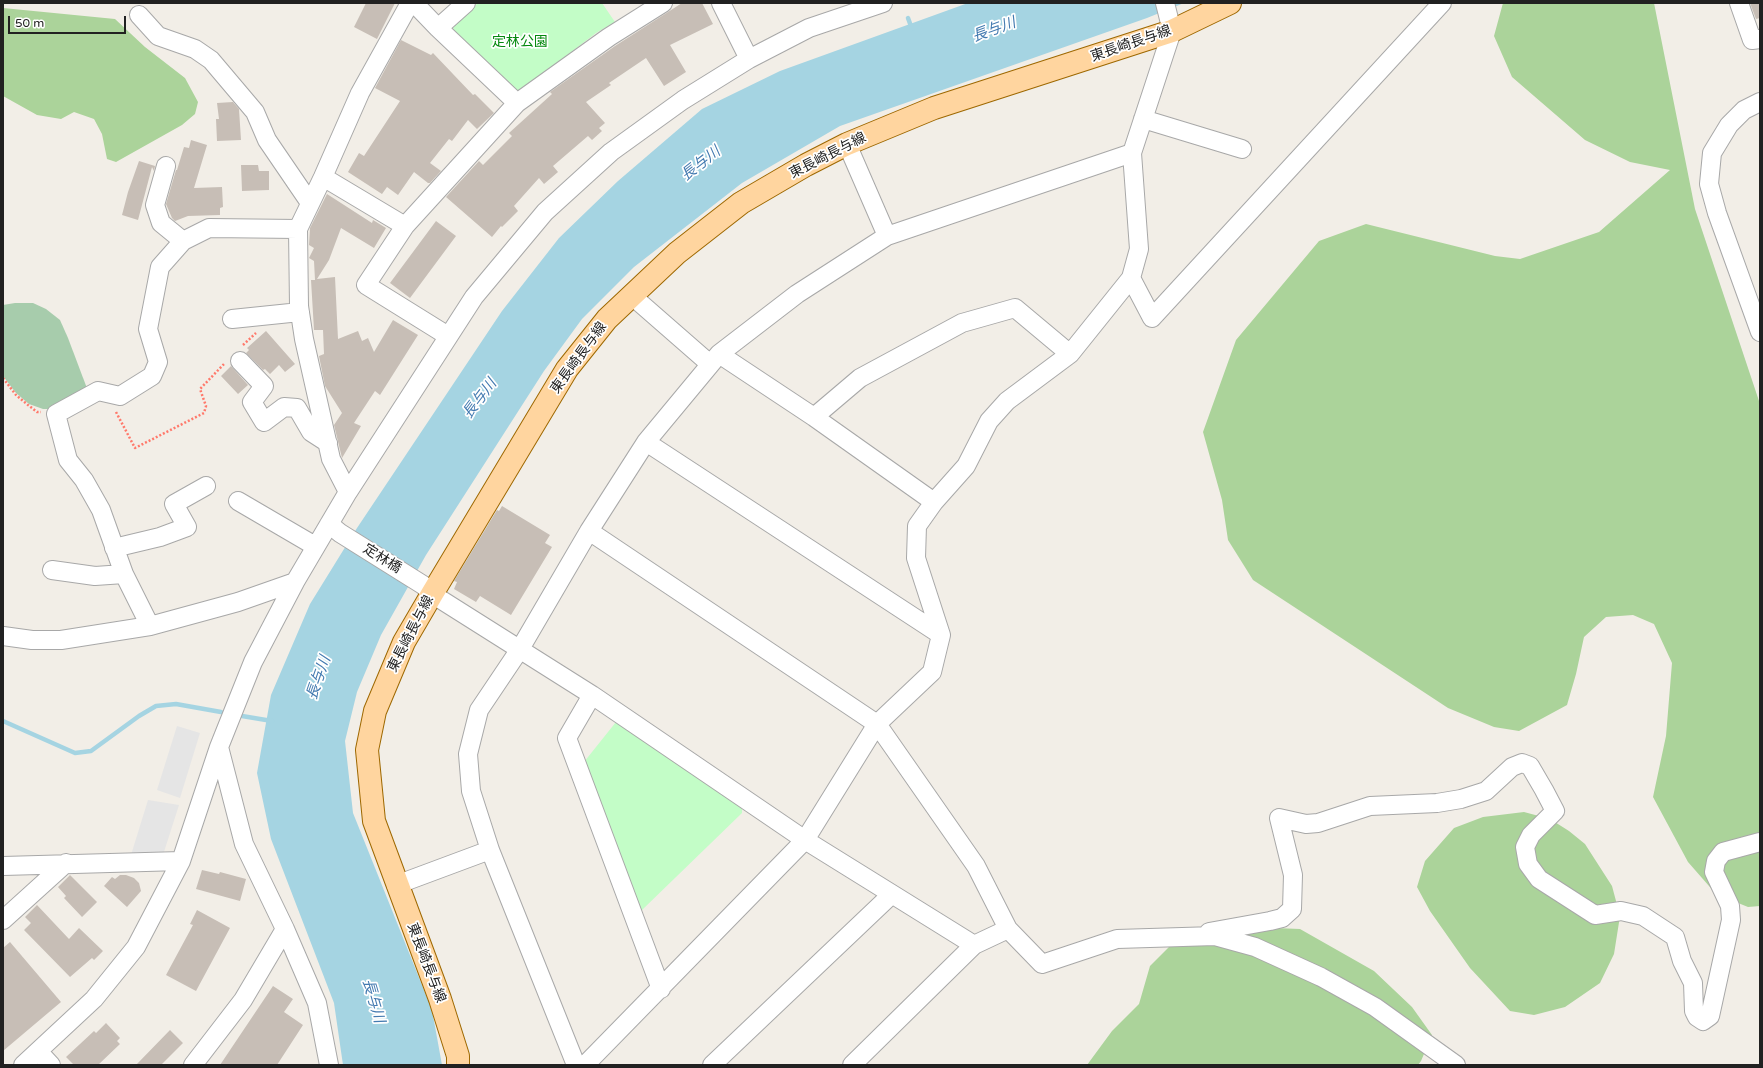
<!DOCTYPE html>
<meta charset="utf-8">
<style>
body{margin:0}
#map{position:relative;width:1763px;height:1068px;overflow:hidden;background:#f2eee7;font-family:"Varela Round",sans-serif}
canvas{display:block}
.frame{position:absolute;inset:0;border:4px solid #212121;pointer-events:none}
.scale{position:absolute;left:8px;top:16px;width:118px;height:18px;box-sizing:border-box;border:2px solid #212121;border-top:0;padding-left:5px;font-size:12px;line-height:14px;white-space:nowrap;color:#212121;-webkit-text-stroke:3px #fff;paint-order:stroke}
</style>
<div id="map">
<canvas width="1763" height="1068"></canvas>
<div class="frame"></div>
<div class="scale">50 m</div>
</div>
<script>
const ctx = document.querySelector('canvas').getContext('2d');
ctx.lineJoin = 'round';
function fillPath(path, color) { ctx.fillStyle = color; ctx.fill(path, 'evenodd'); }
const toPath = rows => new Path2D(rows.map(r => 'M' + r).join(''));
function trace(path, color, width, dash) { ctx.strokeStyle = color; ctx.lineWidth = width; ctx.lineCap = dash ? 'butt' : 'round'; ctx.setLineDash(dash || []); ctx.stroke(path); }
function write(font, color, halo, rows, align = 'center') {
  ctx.font = font + ' "Varela Round","Noto Sans JP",sans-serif'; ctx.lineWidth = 3.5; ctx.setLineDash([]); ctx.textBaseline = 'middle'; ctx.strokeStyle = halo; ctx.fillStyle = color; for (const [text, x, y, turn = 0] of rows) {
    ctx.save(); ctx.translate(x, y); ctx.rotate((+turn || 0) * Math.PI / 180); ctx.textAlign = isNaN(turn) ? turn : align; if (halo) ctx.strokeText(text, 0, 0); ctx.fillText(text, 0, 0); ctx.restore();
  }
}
const forest = toPath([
 [1503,3,1654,3,1695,209,1760,404,1760,906,1748,907,1716,894,1688,862,1653,797,1666,736,1672,663,1654,624,1633,615,1606,617,1584,637,1576,674,1567,705,1519,731,1494,727,1448,708,1253,580,1228,540,1222,500,1203,432,1236,340,1319,241,1366,224,1495,256,1520,259,1599,232,1670,170,1630,162,1585,140,1512,77,1494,36],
 [3,8,115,19,145,47,185,78,198,102,195,114,182,125,116,162,107,159,102,134,94,119,74,112,61,119,37,115,3,96],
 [1524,812,1550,819,1569,831,1585,844,1612,886,1620,916,1614,954,1600,983,1565,1007,1534,1015,1510,1011,1470,968,1430,911,1417,887,1425,861,1454,828,1483,817],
 [1225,926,1300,929,1374,971,1412,1007,1432,1035,1421,1061,1418,1065,1087,1065,1112,1031,1139,1004,1150,966,1176,940]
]);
const cemetery = toPath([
 [15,303,33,303,46,309,60,320,68,338,88,391,54,409,43,409,29,404,16,393,3,376,3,305]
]);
const park = toPath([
 [478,3,602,3,615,22,596,33,518,93,455,33,453,28,458,21],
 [616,722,742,807,742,813,642,910,638,910,584,762]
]);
const parking = toPath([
 [177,726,200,733,180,798,157,790],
 [148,800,179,805,163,855,131,855]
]);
const water = toPath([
 [968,3,1184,3,1147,18,840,126,742,183,634,267,582,319,544,371,426,555,381,635,357,692,345,741,353,813,432,1010,442,1065,343,1065,334,1003,271,839,257,773,271,695,310,604,357,528,502,311,559,238,618,181,702,109,780,71]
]);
const stream = toPath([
 [908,18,912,29],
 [242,716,272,721],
 [3,721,75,753,91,751,139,716,156,706,176,704,221,712]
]);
const building = toPath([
 [366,3,395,3,377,39,354,27],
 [682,3,702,3,713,24,670,45,686,72,664,86,646,58,609,83,611,85,586,102,605,123,599,128,602,131,592,140,588,136,553,166,558,172,544,184,539,178,514,206,518,211,502,227,501,226,492,237,446,197,479,161,483,165,512,136,509,133,552,94,550,92,615,46],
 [1750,3,1760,3,1760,18,1756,19],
 [401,40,431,55,433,53,473,95,475,94,494,113,477,129,468,120,452,141,449,139,430,163,441,171,430,183,428,183,414,172,398,195,387,187,382,194,348,172,359,153,364,156,400,101,375,88],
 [233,102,239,109,241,140,217,141,216,119,219,119,217,103],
 [191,140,207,145,194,188,222,187,223,207,220,208,220,215,188,216,175,221,172,218,166,204,176,170,177,170,184,147,189,148],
 [139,161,155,166,154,171,152,167,138,220,122,215,128,192],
 [241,165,258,165,259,171,269,171,269,190,242,191],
 [327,194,372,223,373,220,386,228,374,248,341,228,329,260,317,279,335,277,338,339,358,331,362,341,368,338,374,352,393,320,418,335,380,395,375,391,354,423,361,426,342,458,334,425,342,413,325,386,319,356,324,354,323,330,314,330,311,280,315,280,314,261,309,258,314,248,309,245,310,228],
 [436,221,456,236,410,298,390,283],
 [266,331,295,364,285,372,279,365,270,374,265,369,263,370,246,353,249,350,247,348],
 [231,366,248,385,238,394,221,376],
 [502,506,550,535,545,543,552,547,511,615,480,596,476,602,454,589,457,582,454,581,497,510,499,511],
 [202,870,219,874,220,872,246,879,240,901,196,889],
 [70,875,97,902,82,917,64,898,66,896,58,887],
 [120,875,126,875,134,878,139,883,141,891,127,907,104,886,112,877,115,879],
 [37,905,69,939,79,928,103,951,94,960,92,958,70,977,24,930,31,923,25,917],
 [197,910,230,928,196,991,166,975,193,925,190,924],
 [10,942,61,1002,3,1051,3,948],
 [273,986,293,999,284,1012,303,1025,277,1065,220,1065],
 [106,1023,120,1038,117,1041,120,1044,98,1065,74,1065,66,1057,94,1031,96,1033],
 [170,1030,183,1043,161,1065,136,1065]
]);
const path = toPath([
 [243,345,256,333],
 [3,378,16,395,28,405,37,412,41,412],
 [116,412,135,448,204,413,206,406,200,389,224,364]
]);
const minor = toPath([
 [414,3,438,28,517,103],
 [721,3,749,59],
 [1739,3,1752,40,1760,39],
 [139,15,158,36,195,49,211,60,255,112,267,140,310,203],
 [438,28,466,3],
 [1760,102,1744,110,1729,125,1712,153,1709,184,1717,213,1760,332],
 [1143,119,1242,149],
 [847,144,887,236],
 [166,166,155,205,161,223,183,241],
 [323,177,405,226],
 [1131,278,1152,318,1442,3],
 [631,295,710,364],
 [232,319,300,312],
 [448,336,366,285,405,226,517,103,609,37,663,3],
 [719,354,814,417,934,502],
 [240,361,264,386,252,402,264,422,284,407,297,408,311,432,328,443],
 [814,417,860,378,962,323,1015,308,1070,354],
 [646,442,941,635],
 [348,492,331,459,304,339,299,306,298,229,323,177,360,93,410,3],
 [238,501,315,546],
 [329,524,340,533,423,585,432,594,592,695,805,840,974,945],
 [589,531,877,724,976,866,1008,929,1042,964,1117,939,1215,936,1255,947,1321,977,1375,1007,1456,1065],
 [114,548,160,537,187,527,174,504,206,486],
 [52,570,95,576,124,574],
 [150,626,124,574,101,510,84,480,68,460,56,414,98,391,120,396,152,376,158,362,148,329,160,267,183,241,209,228,298,229],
 [3,636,32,640,61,640,150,626,238,602,295,582],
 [592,695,567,738,661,989],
 [219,747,244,844,285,929,317,1003,329,1065],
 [3,866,181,861],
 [396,885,490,850],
 [3,920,66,863],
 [1209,932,1270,921,1282,918,1292,909,1293,875,1279,818,1306,824,1318,823,1370,806,1437,803,1461,799,1486,791,1512,767,1522,763,1530,766,1544,790,1555,811,1531,835,1525,847,1528,864,1539,879,1595,915,1621,911,1643,916,1675,937,1682,961,1693,983,1694,1011,1697,1017,1703,1021,1710,1016,1731,920,1730,906,1714,872,1716,861,1723,852,1760,842],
 [38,1051,51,1065],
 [23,1065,94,999,136,947,181,861,219,747,253,662,295,582,348,492,474,297,545,212,611,152,683,100,749,59,809,28,883,3],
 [193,1065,243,1000,285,929],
 [576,1065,490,850,471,791,468,754,479,710,520,649,589,531,646,442,719,354,797,294,887,236,1132,153],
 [585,1065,805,840,877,724,932,672,941,635,916,558,917,526,934,502,966,466,989,421,1007,401,1070,354,1131,278,1139,249,1132,153,1172,31,1165,3],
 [712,1065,891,895],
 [852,1065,974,945,1008,929]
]);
const major = toPath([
 [458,1065,458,1056,440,999,374,821,367,750,375,711,404,642,432,594,567,369,607,319,677,253,741,203,806,165,847,144,934,108,1172,31,1230,3]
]);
const parkNames = [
 ["定林公園",520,42]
];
const streetNames = [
 ["東長崎長与線",1131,44,-19],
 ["東長崎長与線",828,156,-27],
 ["東長崎長与線",579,358,-54],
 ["定林橋",382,559,32],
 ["東長崎長与線",411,634,-63],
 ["東長崎長与線",426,963,69]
];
const waterNames = [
 ["長与川",994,30,-20],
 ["長与川",701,164,-38],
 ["長与川",480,399,-53],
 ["長与川",319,678,-71],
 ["長与川",373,1001,74]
];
fillPath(forest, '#abd39a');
fillPath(cemetery, '#a7ccac');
fillPath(park, '#c3fdc7');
fillPath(parking, '#e5e5e5');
fillPath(water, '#a5d4e2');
trace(stream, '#a5d4e2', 4.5);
fillPath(building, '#c7beb6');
trace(minor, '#a8a8a8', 20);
trace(major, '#9e6800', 24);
trace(path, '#ff796b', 2.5, [2, 2]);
trace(minor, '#fff', 18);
trace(major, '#ffd59f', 22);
write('14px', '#05890f', '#fff', parkNames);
write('14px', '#212121', '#fff', streetNames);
write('italic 15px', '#437ab0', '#fff', waterNames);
</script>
